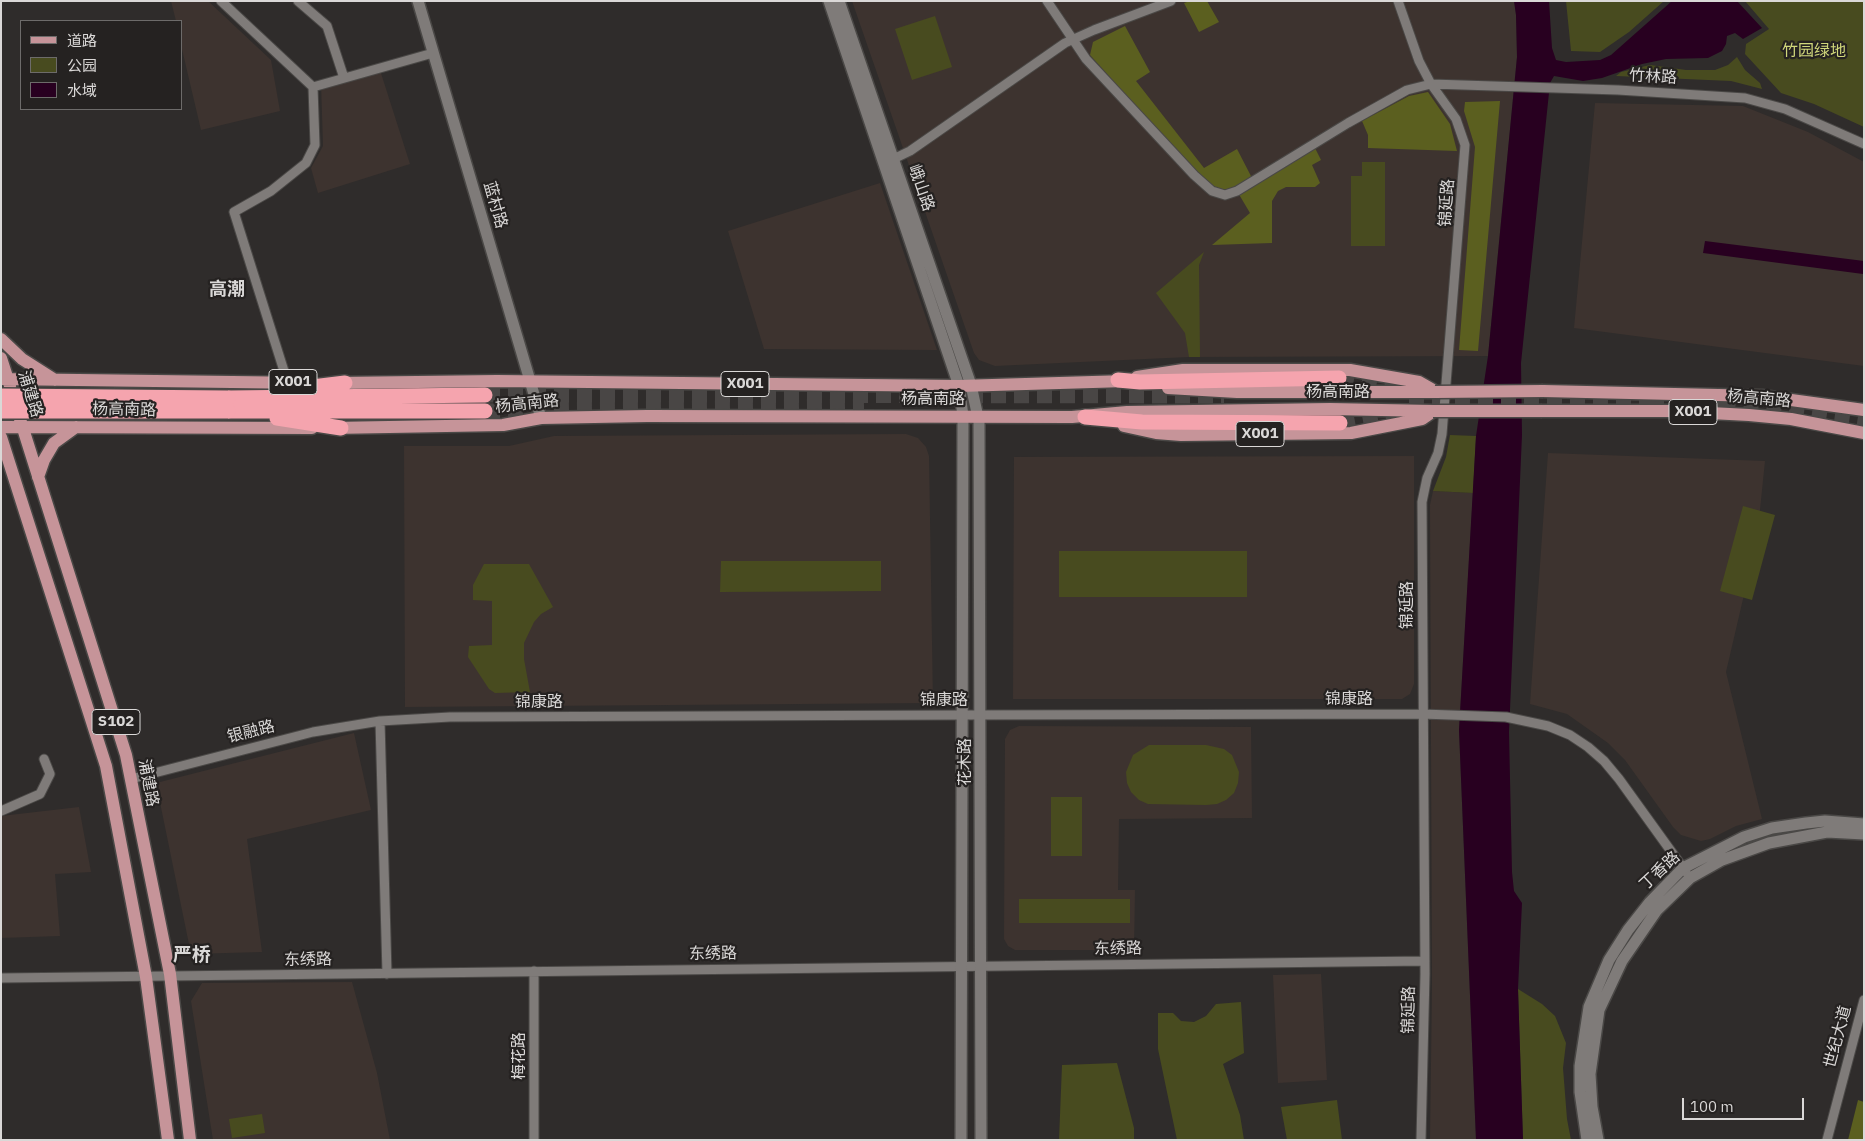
<!DOCTYPE html>
<meta charset="utf-8">
<style>
body{margin:0}
#map{position:relative;width:1865px;height:1141px;overflow:hidden;background:#2f2c2b;font-family:"IBM Plex Sans","Noto Sans SC",sans-serif}
canvas{display:block}
.frame{position:absolute;inset:0;border:2px solid #dad8d7;pointer-events:none}
.legend{position:absolute;left:20px;top:20px;width:162px;height:90px;box-sizing:border-box;background:#252221;border:1px solid #6d6b6a;margin:0;padding:6px 9px;list-style:none;font-size:15px;color:#dad8d7}
.legend li{display:flex;align-items:center;gap:10px;height:25px}
.legend b{width:25px;border:1px solid #6d6b6a}
.scale{position:absolute;left:1682px;top:1098px;width:122px;height:22px;box-sizing:border-box;border:2px solid #dad8d7;border-top:0;padding-left:6px;font-size:15px;line-height:18px;white-space:nowrap;color:#dad8d7;-webkit-text-stroke:4px #252221;paint-order:stroke}
</style>
<div id="map">
<canvas width="1865" height="1141"></canvas>
<div class="frame"></div>
<ul class="legend">
<li><b style="height:6px;background:#c69499"></b>道路</li>
<li><b style="height:14px;background:#484b1f"></b>公园</li>
<li><b style="height:14px;background:#280020"></b>水域</li>
</ul>
<div class="scale">100 m</div>
</div>
<script>
const ctx = document.querySelector('canvas').getContext('2d');
ctx.lineJoin = 'round';
function fillPath(path, color) { ctx.fillStyle = color; ctx.fill(path, 'evenodd'); }
const toPath = rows => new Path2D(rows.map(r => 'M' + r).join(''));
function trace(path, color, width, dash) { ctx.strokeStyle = color; ctx.lineWidth = width; ctx.lineCap = dash ? 'butt' : 'round'; ctx.setLineDash(dash || []); ctx.stroke(path); }
function write(font, color, halo, rows, align = 'center') {
  ctx.font = font + ' "IBM Plex Sans","Noto Sans SC",sans-serif'; ctx.lineWidth = 4.5; ctx.setLineDash([]); ctx.textBaseline = 'middle'; ctx.strokeStyle = halo; ctx.fillStyle = color; for (const [text, x, y, turn = 0] of rows) {
    ctx.save(); ctx.translate(x, y); ctx.rotate((+turn || 0) * Math.PI / 180); ctx.textAlign = isNaN(turn) ? turn : align; if (halo) ctx.strokeText(text, 0, 0); ctx.fillText(text, 0, 0); ctx.restore();
  }
}
const built = toPath([
 [171,1,208,1,271,60,280,111,201,130,181,45,181,21,176,21],
 [852,1,1514,1,1516,15,1517,57,1488,356,1189,357,995,366,979,360,974,353],
 [380,70,410,164,318,193,311,168,323,146,321,83],
 [1595,103,1743,106,1808,132,1864,162,1864,366,1574,328],
 [880,183,937,350,764,349,728,231],
 [906,434,918,438,926,447,929,456,933,703,405,707,404,446,509,446,554,436],
 [1548,453,1765,461,1757,539,1726,672,1762,819,1736,826,1710,839,1701,841,1681,835,1673,827,1625,760,1608,743,1567,714,1530,704],
 [1414,456,1414,684,1410,694,1402,699,1013,699,1014,457],
 [1433,491,1473,493,1459,730,1476,1140,1430,1140,1432,985,1430,505],
 [1019,726,1251,727,1252,818,1119,819,1118,890,1135,890,1134,950,1015,950,1008,946,1004,939,1005,739,1010,730],
 [354,733,371,810,247,839,262,952,191,954,156,783],
 [79,807,91,872,55,874,60,936,1,938,1,816],
 [1321,974,1327,1080,1278,1083,1273,975],
 [352,982,377,1073,390,1140,213,1140,191,1001,202,983]
]);
const green = toPath([
 [1566,1,1664,1,1629,32,1600,52,1571,51],
 [1745,1,1864,1,1864,127,1814,104,1781,93,1745,54,1746,44,1769,29],
 [935,16,952,67,912,80,895,29],
 [1737,57,1745,70,1760,83,1762,89,1731,81,1616,76,1621,72,1650,65,1686,70,1715,70,1728,65],
 [1362,162,1385,162,1385,246,1351,246,1351,176,1362,176],
 [1204,252,1199,265,1200,357,1189,357,1185,333,1156,293],
 [1450,435,1476,436,1473,493,1433,491,1446,457],
 [1743,506,1775,515,1752,600,1720,591],
 [1059,551,1247,551,1247,597,1059,597],
 [721,561,881,561,881,591,720,592],
 [484,564,529,564,553,607,541,614,534,622,524,643,524,659,530,692,495,693,489,689,468,657,469,646,492,645,492,601,473,600,473,585],
 [1149,745,1206,745,1224,749,1232,755,1239,772,1238,783,1234,793,1226,800,1217,804,1206,805,1148,804,1139,800,1131,792,1127,783,1126,772,1133,755],
 [1051,797,1082,797,1082,856,1051,856],
 [1019,899,1130,899,1130,923,1019,923],
 [1518,989,1542,1004,1555,1016,1566,1043,1563,1068,1567,1119,1571,1140,1523,1140],
 [1241,1002,1244,1053,1223,1064,1240,1115,1244,1140,1177,1140,1158,1049,1158,1013,1173,1013,1181,1021,1194,1022,1206,1016,1216,1004],
 [1117,1063,1134,1128,1134,1140,1059,1140,1062,1065],
 [1337,1100,1342,1140,1287,1140,1281,1107],
 [262,1114,265,1133,232,1138,229,1119]
]);
const forest = toPath([
 [1190,1,1207,1,1219,22,1199,32,1184,3],
 [1125,26,1150,72,1136,81,1204,168,1237,149,1252,178,1229,190,1214,188,1188,164,1090,55,1093,42],
 [1428,92,1450,124,1457,151,1368,148,1368,135,1362,121,1409,96],
 [1500,101,1478,351,1459,350,1475,147,1464,111,1465,102],
 [1313,144,1321,160,1312,165,1320,183,1315,187,1286,187,1278,191,1272,201,1272,243,1212,245,1250,213,1237,191],
 [1858,1100,1864,1102,1864,1140,1848,1140]
]);
const water = toPath([
 [1514,1,1549,1,1552,48,1556,60,1566,62,1600,60,1611,55,1672,1,1737,1,1762,28,1743,39,1735,33,1727,36,1726,44,1722,51,1708,58,1666,59,1642,64,1602,78,1583,81,1554,76,1550,83,1521,363,1522,435,1509,732,1512,872,1514,891,1522,903,1518,989,1523,1140,1476,1140,1459,730,1476,436,1488,356,1517,57,1516,15],
 [1705,241,1864,261,1863,274,1703,253]
]);
const highwayTunnel = toPath([
 [1339,378,1393,390],
 [485,395,1224,396],
 [1409,398,1658,400],
 [1721,400,1785,406,1864,418],
 [1649,402,1731,405],
 [485,411,864,406],
 [1340,423,1396,412]
]);
const street = toPath([
 [221,1,313,87,315,145,306,163,271,191,234,212,284,371],
 [298,1,327,26,344,78],
 [1047,1,1086,59,1194,175,1212,191,1225,195,1237,191,1348,123,1407,90,1431,84,1618,90,1745,98,1785,109,1864,144],
 [1398,1,1419,61,1431,84,1456,119,1465,145,1442,434,1438,453,1427,478,1422,502,1425,974,1421,1140],
 [313,87,433,53],
 [887,162,910,151,1065,43,1094,30,1171,1],
 [131,779,313,732,380,721],
 [1,811,40,794,50,774,44,759],
 [387,974,380,721,450,717,963,715,1422,714,1506,717,1548,726,1570,735,1588,747,1604,761,1619,779,1686,872],
 [1,978,1425,961],
 [534,1140,534,971],
 [1827,1140,1864,1000]
]);
const secondary = toPath([
 [418,1,541,418],
 [829,1,959,386,963,416,961,1140],
 [839,1,971,385,979,422,981,1140],
 [1587,1140,1580,1092,1580,1066,1589,1007,1609,960,1628,930,1650,902,1683,868,1744,837,1772,828,1806,823,1825,821,1864,824],
 [1598,1140,1592,1107,1590,1074,1599,1010,1622,961,1657,910,1690,878,1722,860,1769,843,1827,832,1864,834]
]);
const primary = toPath([
 [1,339,22,359,55,380],
 [1,358,10,386],
 [1137,377,1183,370,1350,370,1419,382,1433,390],
 [1,379,309,383],
 [336,383,497,381,959,386,1126,381],
 [1168,388,1237,392,1435,392],
 [1543,391,1762,396,1864,410],
 [1542,411,1671,411,1749,415,1791,419,1864,433],
 [20,419,126,755,170,974,190,1140],
 [1124,426,1156,433,1181,435,1351,433,1422,419,1432,412],
 [1,427,312,428],
 [332,428,503,425,541,418,647,416,1072,417,1127,412,1330,409,1433,411],
 [1,437,106,766,146,977,168,1140],
 [38,477,44,460,54,443,76,427]
]);
const highway = toPath([
 [1118,380,1140,382,1339,378],
 [296,389,345,383],
 [228,398,485,395],
 [228,411,485,411],
 [1085,417,1142,422,1340,423],
 [277,418,341,428]
]);
const primaryBridge = toPath([
 [1435,392,1543,391],
 [1433,411,1542,411]
]);
const highwayBridge = toPath([
 [1,396,228,398],
 [1,411,228,411]
]);
const shields = [
 [293,382,48],
 [745,384,48],
 [1693,412,48],
 [1260,434,48],
 [116,722,48]
];
const shieldNames = [
 ["X001",293,382],
 ["X001",745,384],
 ["X001",1693,412],
 ["X001",1260,434],
 ["S102",116,722]
];
const parkNames = [
 ["竹园绿地",1814,51]
];
const streetNames = [
 ["竹林路",1653,77,3],
 ["峨山路",921,188,71],
 ["锦延路",1447,203,-86],
 ["蓝村路",495,205,74],
 ["杨高南路",1338,392],
 ["浦建路",30,394,73],
 ["杨高南路",933,399],
 ["杨高南路",1759,399,5],
 ["杨高南路",527,404,-6],
 ["杨高南路",124,410,1],
 ["锦延路",1407,605,-90],
 ["锦康路",1349,699],
 ["锦康路",944,700],
 ["锦康路",539,702],
 ["银融路",251,732,-14],
 ["花木路",965,762,-90],
 ["浦建路",148,783,79],
 ["丁香路",1660,871,-43],
 ["东绣路",1118,949,-1],
 ["东绣路",713,954,-1],
 ["东绣路",308,960,-1],
 ["锦延路",1409,1010,-89],
 ["世纪大道",1838,1037,-75],
 ["梅花路",519,1056,-90]
];
const neighbourhoodNames = [
 ["高潮",227,290]
];
const quarterNames = [
 ["严桥",192,956]
];
fillPath(built, '#3d332f');
fillPath(green, '#484b1f');
fillPath(forest, '#5b5f1f');
fillPath(water, '#280020');
trace(highwayTunnel, '#494645', 15, [15, 8]);
trace(street, '#4a4846', 11);
trace(secondary, '#4a4846', 14);
trace(primary, '#4a4846', 15);
trace(highway, '#4a4846', 18);
trace(street, '#7f7b79', 9);
trace(secondary, '#7f7b79', 11);
trace(primary, '#c69499', 12);
trace(highway, '#f5a4ae', 15);
trace(primaryBridge, '#4a4846', 15, []);
trace(highwayBridge, '#4a4846', 18, []);
trace(primaryBridge, '#c69499', 12);
trace(highwayBridge, '#f5a4ae', 15);
for (const [x, y, w] of shields) { const box = new Path2D(); box.roundRect(x - w / 2, y - 12.5, w, 25, 4); ctx.fillStyle = '#252221'; ctx.fill(box); trace(box, '#dad8d7', 1); }
write('bold 15px', '#dad8d7', null, shieldNames);
write('16px', '#d0d77b', '#252221', parkNames);
write('16px', '#dad8d7', '#252221', streetNames);
write('bold 18px', '#dad8d7', '#252221', neighbourhoodNames);
write('bold 19px', '#dad8d7', '#252221', quarterNames);
</script>
